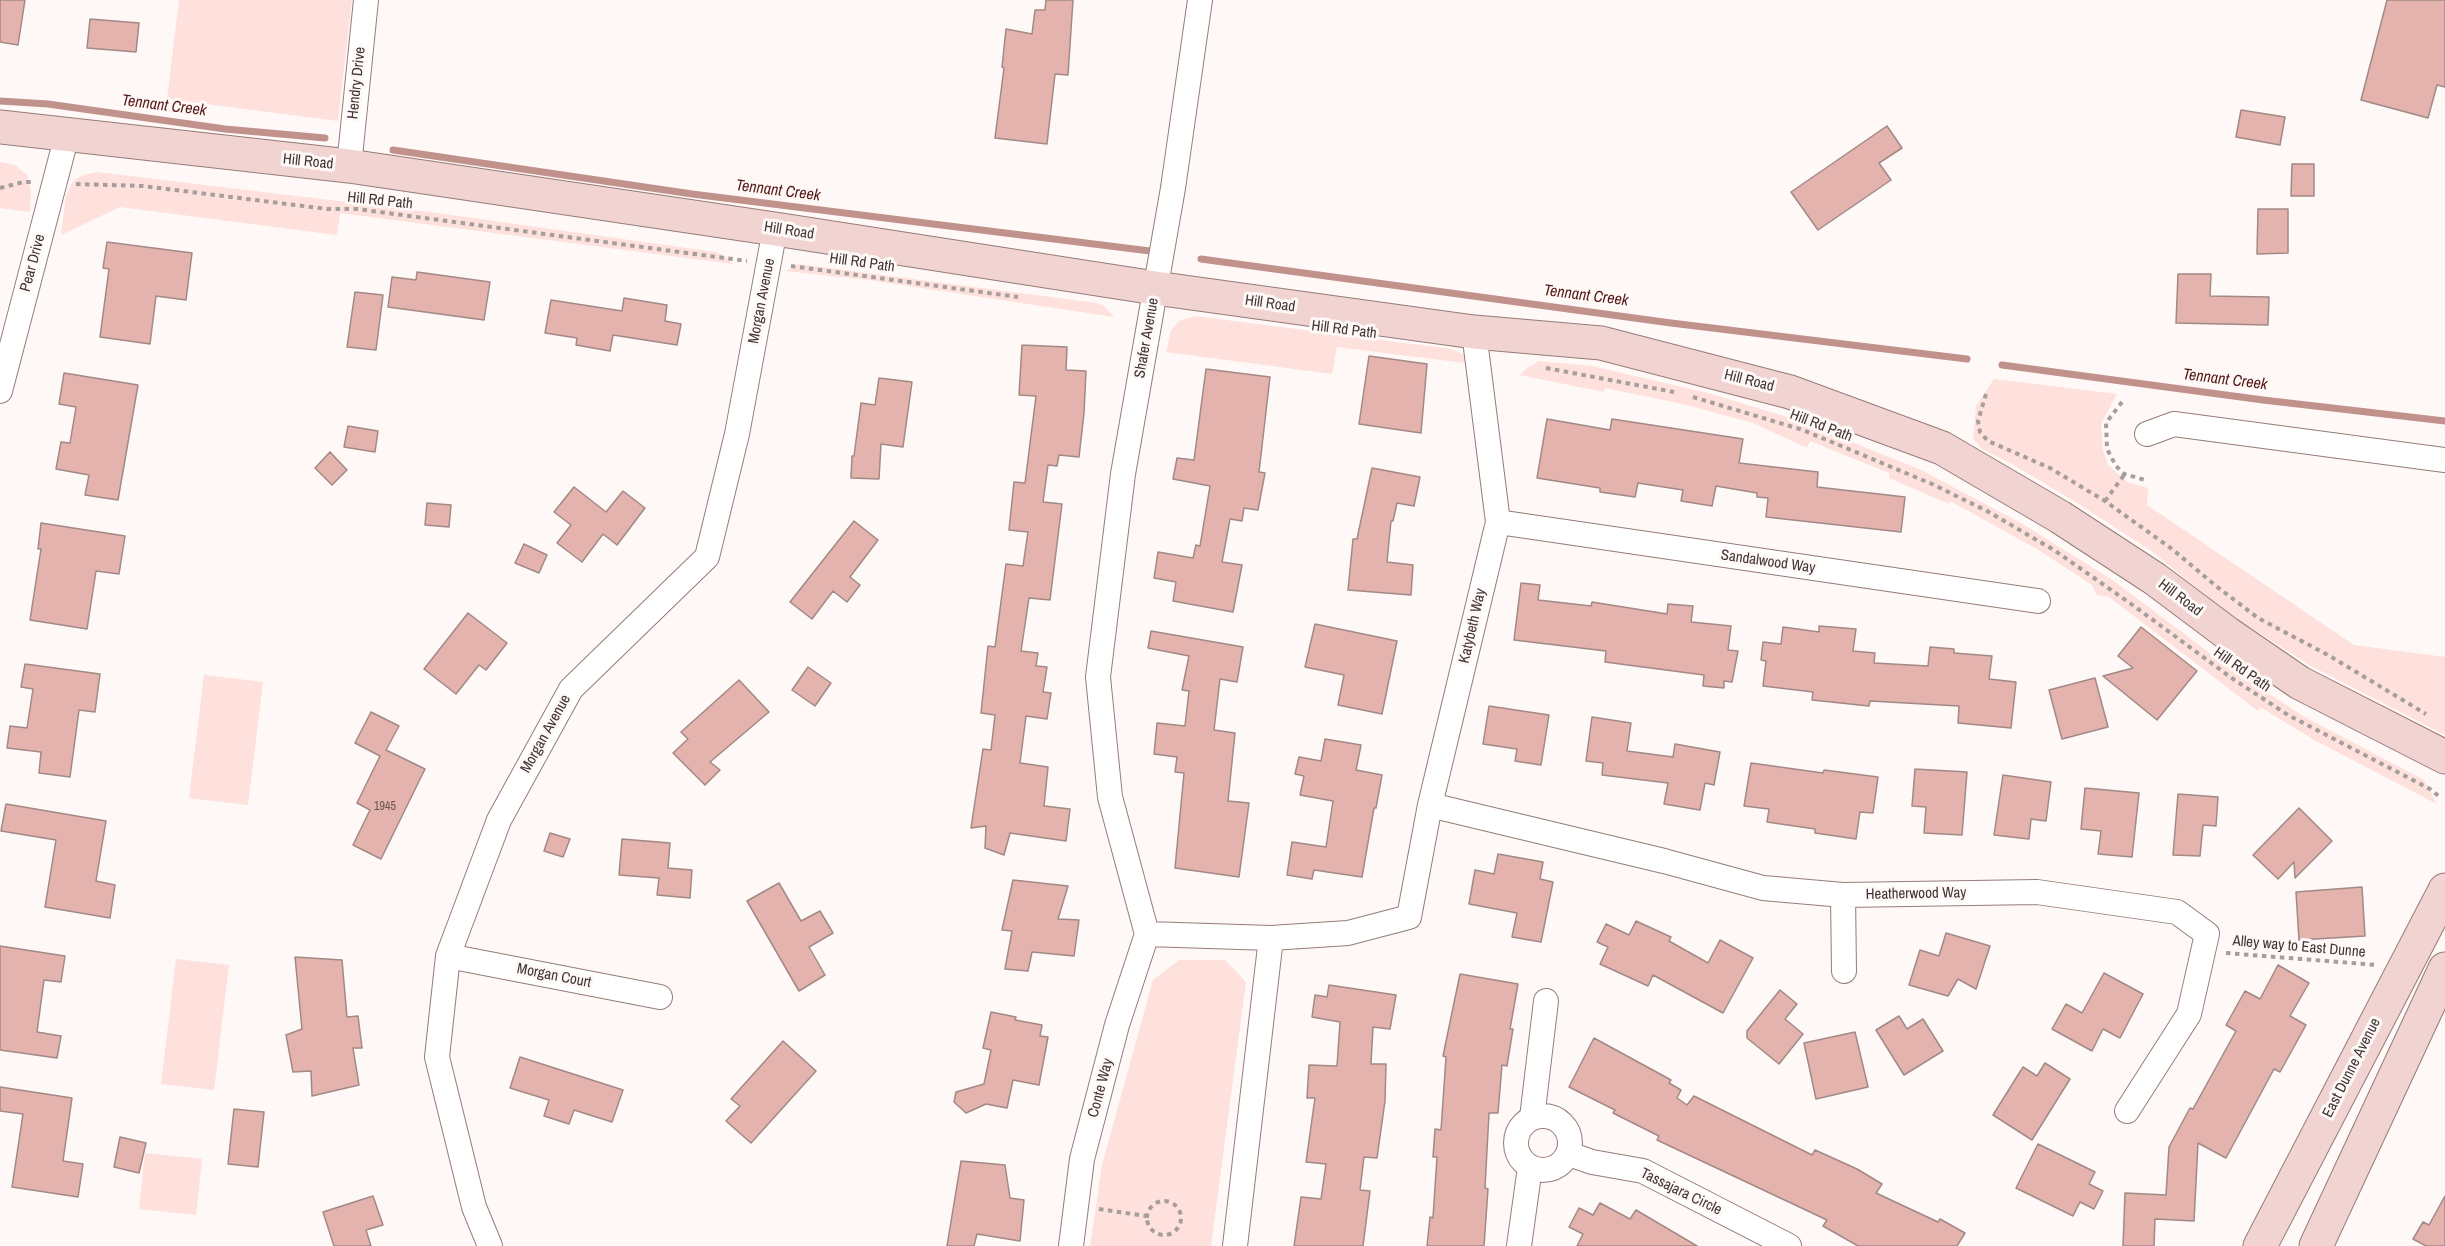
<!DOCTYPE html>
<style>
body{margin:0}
canvas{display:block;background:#fef8f7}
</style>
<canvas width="2445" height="1246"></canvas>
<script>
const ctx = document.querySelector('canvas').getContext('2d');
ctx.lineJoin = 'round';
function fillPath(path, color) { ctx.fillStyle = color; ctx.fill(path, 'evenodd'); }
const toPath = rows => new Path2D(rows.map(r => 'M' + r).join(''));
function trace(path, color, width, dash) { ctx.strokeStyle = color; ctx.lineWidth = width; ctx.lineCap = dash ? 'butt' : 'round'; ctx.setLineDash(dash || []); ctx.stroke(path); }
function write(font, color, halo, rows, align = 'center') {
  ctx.font = font + ' "Archivo Narrow",sans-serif'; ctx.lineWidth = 6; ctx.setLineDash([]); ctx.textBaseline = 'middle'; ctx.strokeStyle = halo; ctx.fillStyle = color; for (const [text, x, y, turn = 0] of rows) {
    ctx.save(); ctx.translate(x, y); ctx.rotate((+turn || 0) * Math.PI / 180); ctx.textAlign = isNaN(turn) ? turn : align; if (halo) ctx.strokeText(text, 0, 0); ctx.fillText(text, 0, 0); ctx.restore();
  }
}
const green = toPath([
 [179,0,352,0,338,121,167,99],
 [0,162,15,165,27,175,31,192,30,212,0,208],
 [97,172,437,213,715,252,724,255,733,264,340,213,337,235,120,207,61,235,66,196,73,181,83,175],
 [799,264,1096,303,1104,306,1114,317,869,280,786,271],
 [1195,316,1452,349,1468,357,1473,364,1337,347,1332,374,1166,352,1171,331,1179,321],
 [1539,361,1592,366,1708,393,1800,421,1921,470,2019,522,2111,579,2231,669,2303,716,2424,780,2437,804,2316,741,2260,707,2258,711,2109,597,2097,595,2092,585,2037,549,1950,501,1949,504,1889,478,1889,473,1810,441,1807,448,1753,423,1683,404,1605,388,1604,392,1520,375,1527,368],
 [1994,379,2117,394,2101,424,2103,450,2108,465,2127,482,2148,488,2147,505,2354,645,2445,657,2445,735,2311,666,2228,613,2150,550,2074,501,2012,464,1982,449,1973,438,1976,406],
 [204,675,263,682,248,805,189,798],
 [176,959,229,965,214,1090,161,1084],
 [1179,960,1225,960,1246,982,1211,1246,1090,1246,1102,1165,1153,980],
 [145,1153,202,1159,196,1215,139,1209]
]);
const stream = toPath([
 [0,101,48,104,225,129,325,138],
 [393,150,692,194,1158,252],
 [1201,259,1671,323,1967,359],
 [2002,365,2263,400,2445,421]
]);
const building = toPath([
 [0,0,25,0,18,45,0,42,0,0],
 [1046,0,1073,0,1068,75,1055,74,1047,144,995,138,1004,68,1002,67,1006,29,1032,34,1035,10,1045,10,1046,0],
 [2387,0,2445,0,2445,87,2437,85,2428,118,2361,100,2387,0],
 [90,19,139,23,136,52,87,48,90,19],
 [2241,110,2285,117,2280,145,2236,137,2241,110],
 [1887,126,1902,148,1879,163,1891,180,1818,230,1791,192,1887,126],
 [2292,164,2314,164,2314,196,2291,196,2292,164],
 [2258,209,2288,209,2288,253,2257,254,2258,209],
 [107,242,192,253,186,300,156,296,150,344,100,337,109,269,103,268,107,242],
 [417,272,490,282,484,320,388,307,392,277,416,280,417,272],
 [2178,274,2211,274,2210,296,2269,297,2268,325,2176,323,2178,274],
 [355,292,383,295,376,350,347,347,355,292],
 [624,298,667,305,665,321,681,324,677,345,613,335,610,351,576,345,577,338,545,333,551,300,622,311,624,298],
 [1022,345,1067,347,1066,370,1086,371,1084,413,1079,457,1059,455,1057,466,1048,465,1043,502,1062,504,1050,600,1029,598,1021,651,1038,653,1036,666,1047,667,1043,692,1051,693,1047,719,1026,716,1020,763,1048,767,1044,806,1070,809,1066,841,1010,833,1004,855,985,848,986,826,971,828,983,749,991,750,995,715,981,713,988,646,995,647,1006,564,1023,566,1028,532,1009,530,1014,482,1025,483,1036,396,1019,395,1022,345],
 [1369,356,1427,364,1421,433,1359,424,1369,356],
 [1206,369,1270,377,1259,472,1265,473,1258,510,1244,508,1242,521,1230,519,1222,562,1242,565,1233,612,1173,601,1176,582,1154,578,1158,552,1193,558,1196,545,1200,546,1210,486,1173,479,1177,458,1194,460,1206,369],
 [64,373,138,385,118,500,85,495,89,475,56,469,61,442,70,443,76,407,59,404,64,373],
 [879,378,912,382,903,447,881,444,879,479,851,478,852,456,854,456,861,403,875,405,879,378],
 [1547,419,1610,430,1612,419,1743,439,1739,463,1818,472,1817,487,1905,497,1901,532,1766,517,1768,498,1757,497,1757,493,1716,486,1712,506,1681,501,1683,490,1638,483,1635,497,1600,492,1600,488,1537,478,1547,419],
 [348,426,378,431,375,452,344,447,348,426],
 [330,452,347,470,332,485,315,468,330,452],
 [1372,468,1420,477,1414,506,1397,503,1393,521,1391,521,1387,562,1413,565,1411,595,1348,590,1353,539,1357,539,1372,468],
 [574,487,606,512,623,491,645,508,617,545,603,534,582,562,557,543,571,525,554,512,574,487],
 [427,503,451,505,449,527,425,525,427,503],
 [854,521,878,540,850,577,860,585,847,602,833,591,812,619,790,602,854,521],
 [41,523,125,536,119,574,96,571,87,629,30,620,41,549,38,549,41,523],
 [524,544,547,555,539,573,515,563,524,544],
 [1521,583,1540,585,1538,600,1591,606,1592,602,1667,614,1668,604,1693,606,1691,622,1731,626,1728,650,1738,651,1732,682,1724,681,1724,688,1703,686,1704,675,1605,662,1606,651,1514,640,1521,583],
 [468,613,507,643,486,670,479,665,456,694,424,669,468,613],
 [1315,624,1397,641,1382,714,1338,705,1344,675,1305,667,1315,624],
 [1819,626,1856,629,1853,651,1875,653,1874,663,1928,666,1930,647,1954,649,1954,653,1992,656,1989,679,2016,682,2011,728,1958,723,1959,706,1870,701,1869,706,1812,700,1813,692,1763,686,1766,661,1761,660,1763,642,1781,644,1783,627,1819,632,1819,626],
 [2141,627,2197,671,2157,720,2103,676,2133,668,2118,656,2141,627],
 [1151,631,1243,647,1237,682,1220,679,1214,730,1235,733,1228,801,1249,803,1239,877,1175,868,1184,773,1175,772,1177,757,1154,754,1157,723,1185,726,1189,691,1182,690,1189,656,1148,648,1151,631],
 [25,664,100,674,95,712,79,710,70,777,39,773,41,752,7,748,10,726,27,728,33,689,21,687,25,664],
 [808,667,831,683,815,706,792,690,808,667],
 [2095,678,2108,727,2062,739,2049,690,2095,678],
 [739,680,769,712,710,762,720,770,705,785,673,753,688,739,681,732,739,680],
 [1489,706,1549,715,1541,765,1515,761,1517,749,1483,744,1489,706],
 [371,712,399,726,386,750,425,769,381,859,353,845,370,810,357,803,380,756,355,743,371,712],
 [1592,717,1631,723,1627,751,1673,757,1675,744,1720,752,1714,785,1705,783,1700,810,1664,804,1668,783,1602,775,1603,763,1586,761,1592,717],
 [1325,739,1361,745,1356,770,1382,775,1376,808,1374,808,1362,877,1314,870,1312,879,1287,875,1292,842,1326,847,1333,801,1300,795,1304,776,1295,774,1299,757,1321,761,1325,739],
 [1751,763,1823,773,1824,770,1878,777,1873,813,1860,812,1856,839,1815,833,1815,829,1767,822,1769,809,1744,806,1751,763],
 [1915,769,1967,772,1962,835,1924,833,1926,807,1912,806,1915,769],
 [2003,775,2051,782,2046,821,2031,819,2029,839,1994,835,2003,775],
 [2085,788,2139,793,2132,857,2098,854,2101,831,2081,829,2085,788],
 [2178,794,2218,797,2216,826,2203,825,2200,856,2173,855,2178,794],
 [6,804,106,821,96,881,115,885,110,918,45,907,56,840,1,831,6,804],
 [2299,808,2332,841,2295,878,2294,862,2278,879,2253,855,2299,808],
 [550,833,570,839,563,857,544,851,550,833],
 [622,839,670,843,668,868,692,870,690,898,657,895,659,878,619,875,622,839],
 [1498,854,1543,862,1540,879,1553,882,1541,942,1512,937,1517,913,1469,904,1475,870,1494,874,1498,854],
 [1013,880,1068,886,1058,919,1079,920,1074,956,1032,952,1028,971,1005,969,1012,931,1002,930,1013,880],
 [779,883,801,921,820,911,833,933,809,947,825,975,799,991,747,901,779,883],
 [2362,887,2365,936,2299,940,2296,892,2362,887],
 [1636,921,1671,937,1669,941,1708,963,1720,940,1753,958,1723,1013,1653,975,1648,986,1600,964,1608,947,1597,942,1606,924,1629,935,1636,921],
 [1946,933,1990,946,1976,989,1958,979,1948,996,1909,985,1920,950,1939,956,1946,933],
 [0,946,65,956,61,982,44,980,37,1032,61,1036,57,1058,0,1050,0,946],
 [295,957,342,960,347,1017,358,1016,362,1048,353,1048,359,1085,312,1096,311,1071,293,1072,286,1035,302,1029,295,957],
 [2278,965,2309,983,2290,1016,2306,1025,2280,1072,2274,1069,2226,1158,2198,1143,2194,1221,2155,1219,2154,1246,2123,1246,2125,1193,2166,1195,2169,1147,2190,1108,2193,1109,2236,1031,2226,1025,2245,991,2260,999,2278,965],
 [2104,973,2143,994,2120,1038,2103,1029,2092,1051,2052,1029,2066,1004,2082,1013,2104,973],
 [1460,974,1518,984,1510,1029,1513,1029,1507,1066,1502,1065,1498,1113,1489,1113,1485,1188,1488,1189,1484,1246,1427,1246,1430,1217,1433,1218,1437,1157,1433,1157,1435,1129,1441,1130,1446,1057,1443,1056,1460,974],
 [1329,985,1396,995,1390,1029,1373,1027,1371,1064,1386,1064,1385,1101,1377,1158,1364,1157,1360,1190,1370,1191,1363,1246,1294,1246,1301,1197,1321,1199,1326,1164,1306,1162,1315,1098,1307,1098,1309,1065,1337,1066,1340,1022,1312,1017,1315,995,1327,997,1329,985],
 [1780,990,1797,1004,1785,1019,1803,1034,1779,1064,1747,1038,1747,1031,1780,990],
 [991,1012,1016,1017,1015,1020,1042,1025,1040,1036,1048,1037,1039,1085,1013,1080,1007,1108,986,1104,966,1113,954,1102,956,1092,984,1084,991,1050,983,1048,991,1012],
 [1899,1016,1907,1029,1923,1019,1943,1051,1904,1075,1876,1030,1899,1016],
 [1855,1032,1868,1087,1816,1099,1804,1043,1855,1032],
 [1594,1038,1671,1080,1669,1083,1681,1090,1677,1098,1687,1105,1694,1096,1812,1155,1815,1150,1857,1169,1882,1184,1876,1193,1938,1222,1940,1219,1965,1233,1957,1246,1858,1246,1823,1226,1827,1220,1657,1140,1659,1136,1613,1113,1615,1110,1569,1087,1594,1038],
 [783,1041,816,1071,751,1143,726,1121,740,1106,731,1099,783,1041],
 [520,1057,623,1090,612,1122,574,1110,569,1124,544,1116,549,1100,510,1088,520,1057],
 [2045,1063,2070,1079,2032,1140,1993,1115,2023,1067,2037,1076,2045,1063],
 [0,1087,72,1098,63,1161,83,1164,78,1197,12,1187,23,1114,0,1111,0,1087],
 [234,1109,264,1112,258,1167,228,1164,234,1109],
 [120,1137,146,1143,139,1173,114,1167,120,1137],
 [2038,1144,2095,1172,2089,1184,2103,1191,2094,1209,2080,1202,2073,1216,2016,1188,2038,1144],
 [961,1161,1005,1165,1010,1198,1024,1200,1020,1241,977,1234,974,1246,947,1246,961,1161],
 [373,1196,383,1225,366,1230,371,1246,334,1246,323,1212,373,1196],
 [2445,1196,2445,1246,2426,1246,2413,1239,2423,1222,2429,1225,2445,1196],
 [1600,1203,1630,1219,1636,1210,1697,1246,1577,1246,1583,1234,1569,1227,1579,1208,1593,1215,1600,1203]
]);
const path = toPath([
 [76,184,143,186,327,209,357,209,747,261],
 [0,188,23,182,32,182],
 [791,266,1018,297],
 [1546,368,1674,392],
 [1986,394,1978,421,1980,432,1988,441,2050,468,2105,501,2172,549,2216,586,2258,618,2328,655,2426,714],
 [1693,397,1803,430,1932,484,1987,511,2054,550,2134,606,2233,679,2288,715,2430,789,2441,798],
 [2122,402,2106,423,2107,449,2116,466,2124,474,2145,480],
 [2105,501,2124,475],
 [2226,953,2377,965],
 '1147 1218a17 17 0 1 1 34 0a17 17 0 1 1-34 0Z',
 [1099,1209,1146,1216]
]);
const minor = toPath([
 [349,166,366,0],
 [0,391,67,135],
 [2147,434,2174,424,2445,460],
 [1498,522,2038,601],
 [1430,805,1664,861,1763,888,1843,895,2037,892,2177,912,2207,934,2189,1014,2127,1111],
 [1843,895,1844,971],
 [1147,934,1110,797,1098,677,1123,474,1173,188,1200,0],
 [448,956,660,997],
 '1516 1143a27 27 0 1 1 54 0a27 27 0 1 1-54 0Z',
 [1532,1118,1546,1001],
 [1569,1154,1592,1162,1643,1171,1789,1246],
 [490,1246,474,1207,437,1057,448,956,499,820,571,689,707,557,737,434,775,229],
 [1071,1246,1082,1159,1117,1025,1147,934,1271,938],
 [1235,1246,1271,938,1348,933,1409,917,1430,805,1498,522,1474,332],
 [1519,1246,1530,1167]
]);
const secondary = toPath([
 [0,127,349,166,775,229,1155,288,1474,332,1601,343,1790,392,1942,448,2060,517,2155,579,2227,633,2300,683,2445,757],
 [2260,1246,2445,890],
 [2316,1246,2445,969]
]);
const numberNames = [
 ["1945",385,807]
];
const streetNames = [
 ["Hendry Drive",357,83,-84],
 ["Hill Road",308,162,6],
 ["Hill Rd Path",380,201,6],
 ["Hill Road",789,231,9],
 ["Pear Drive",33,263,-75],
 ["Hill Rd Path",862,263,8],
 ["Morgan Avenue",762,301,-79],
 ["Hill Road",1270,304,8],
 ["Hill Rd Path",1344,330,7],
 ["Shafer Avenue",1147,338,-80],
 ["Hill Road",1749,381,14],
 ["Hill Rd Path",1821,426,21],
 ["Sandalwood Way",1768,562,8],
 ["Hill Road",2180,598,37],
 ["Katybeth Way",1473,626,-77],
 ["Hill Rd Path",2242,670,35],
 ["Morgan Avenue",546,734,-61],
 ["Heatherwood Way",1916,894,-1],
 ["Alley way to East Dunne",2299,947,5],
 ["Morgan Court",554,976,11],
 ["East Dunne Avenue",2352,1068,-63],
 ["Conte Way",1101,1088,-75],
 ["Tassajara Circle",1681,1192,26]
];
const waterNames = [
 ["Tennant Creek",164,106,7],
 ["Tennant Creek",778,191,7],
 ["Tennant Creek",1586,296,7],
 ["Tennant Creek",2225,380,7]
];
fillPath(green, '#fee0dc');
trace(stream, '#c1928c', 7);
fillPath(building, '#e4b3ad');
trace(building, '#a28986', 1.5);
trace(minor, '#957c79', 26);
trace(secondary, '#957c79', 35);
trace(path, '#a69e9d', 4, [4.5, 4.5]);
trace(minor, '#fff', 24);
trace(secondary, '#f1d3d1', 33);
write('12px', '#695452', null, numberNames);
write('15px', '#403534', '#fef8f7', streetNames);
write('italic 16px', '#541917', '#fef8f7', waterNames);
</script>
